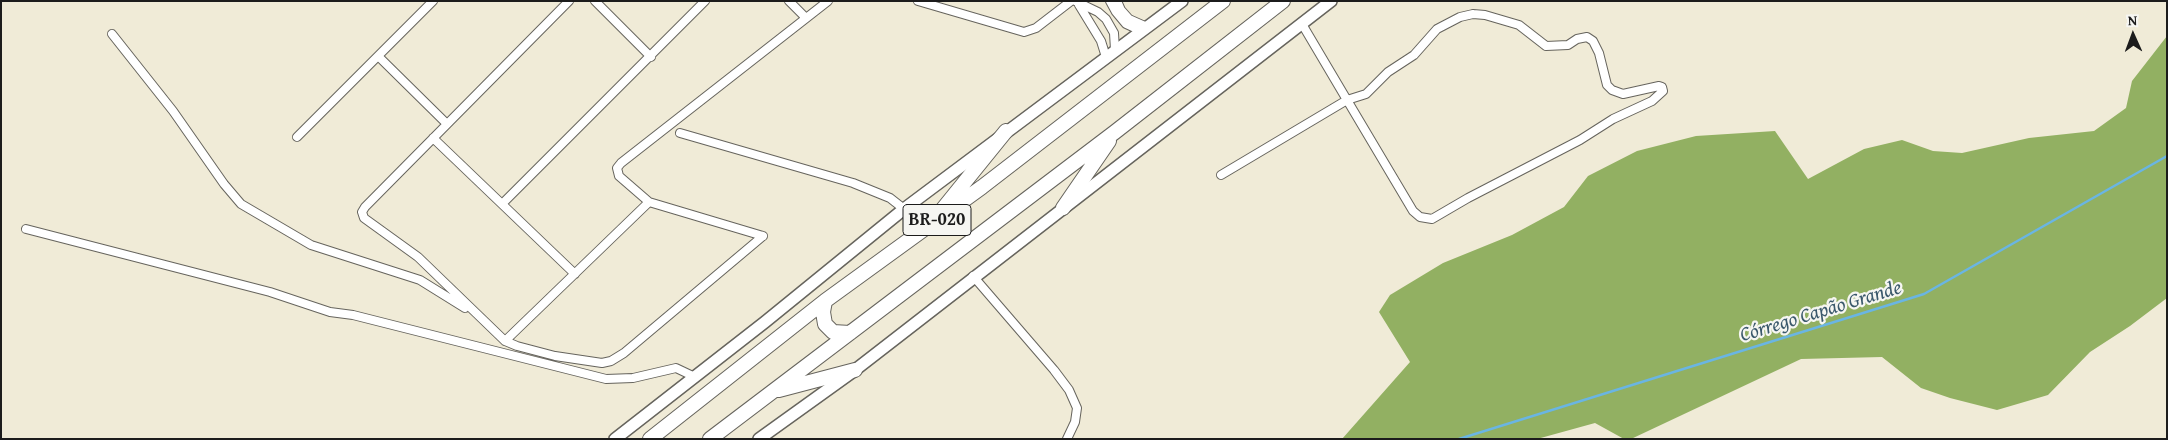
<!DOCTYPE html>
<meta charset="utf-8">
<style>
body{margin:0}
#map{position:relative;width:2168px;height:440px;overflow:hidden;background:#f0ebd7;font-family:"Gentium Book Plus",serif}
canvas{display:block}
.frame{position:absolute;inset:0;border:2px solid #1c1c1c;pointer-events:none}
.north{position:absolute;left:2108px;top:10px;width:50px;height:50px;-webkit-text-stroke:4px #f6f6f2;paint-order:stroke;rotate:358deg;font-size:14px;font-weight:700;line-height:20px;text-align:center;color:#1c1c1c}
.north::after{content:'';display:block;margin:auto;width:18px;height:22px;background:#1c1c1c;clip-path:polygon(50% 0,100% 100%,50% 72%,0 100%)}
</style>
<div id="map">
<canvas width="2168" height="440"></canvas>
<div class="frame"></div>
<div class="north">N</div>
</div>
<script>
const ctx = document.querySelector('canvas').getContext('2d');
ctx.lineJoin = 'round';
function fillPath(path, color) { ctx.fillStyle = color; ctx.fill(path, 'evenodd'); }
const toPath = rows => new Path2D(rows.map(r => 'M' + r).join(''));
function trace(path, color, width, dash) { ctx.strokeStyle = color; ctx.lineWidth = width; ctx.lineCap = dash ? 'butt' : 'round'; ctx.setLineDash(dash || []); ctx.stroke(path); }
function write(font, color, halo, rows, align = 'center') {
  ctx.font = font + ' "Gentium Book Plus",serif'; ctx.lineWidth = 4.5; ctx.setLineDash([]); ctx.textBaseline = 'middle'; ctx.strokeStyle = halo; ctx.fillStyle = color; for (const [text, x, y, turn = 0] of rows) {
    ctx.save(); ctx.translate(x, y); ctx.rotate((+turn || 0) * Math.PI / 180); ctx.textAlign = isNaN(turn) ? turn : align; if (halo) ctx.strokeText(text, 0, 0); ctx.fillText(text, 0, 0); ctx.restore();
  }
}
const forest = toPath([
 [2167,36,2167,298,2130,326,2090,352,2048,395,1997,410,1950,398,1921,388,1882,357,1801,359,1631,439,1624,439,1595,423,1537,439,1342,439,1410,362,1379,312,1390,295,1443,263,1512,235,1564,207,1588,176,1637,151,1696,136,1775,131,1808,179,1864,149,1902,140,1933,151,1962,153,2029,138,2094,131,2126,108,2132,81]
]);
const stream = toPath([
 [1459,439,1924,294,2167,156]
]);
const street = toPath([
 [569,1,365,207,362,212,364,218,418,257,505,341,517,346,555,356,602,363,611,361,624,353,763,236],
 [595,1,651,57],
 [789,1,806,18],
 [918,1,1024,32,1036,28,1071,1],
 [1075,1,1098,12,1106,19,1114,33,1115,50],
 [1110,1,1116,12,1126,24,1141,31],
 [1117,1,1121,10,1129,19,1147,27],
 [1079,5,1101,41,1106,57],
 [1473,14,1485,15,1519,25,1546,46,1568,45,1577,39,1587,37,1593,41,1599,53,1607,85,1612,90,1623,94,1659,86,1662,87,1663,91,1652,101,1613,119,1580,140,1468,198,1432,219,1420,217,1413,211,1347,100,1366,94,1388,72,1414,55,1437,29,1460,17,1473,14],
 [112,34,173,111,224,184,241,204,311,245,420,280,465,308],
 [378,56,447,124],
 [680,133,853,183,890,198,904,209],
 [297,137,433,1],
 [433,138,575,274],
 [1221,175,1347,100,1302,24],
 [502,204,705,1],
 [26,229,270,292,330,312,353,315,606,379,633,378,676,368,695,377],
 [763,236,649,202,619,176,617,168,621,163,828,1],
 [973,276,1054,370,1069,390,1077,408,1075,422,1067,439],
 [505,341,649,202]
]);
const secondary = toPath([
 [615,439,765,322,904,209,1182,1],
 [759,439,855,370,1331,1]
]);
const highway = toPath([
 [1063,208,1109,141],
 [942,210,1006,131],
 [825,301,823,312,825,324,833,332,850,333],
 [779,390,855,370],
 [650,439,825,301,982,187,1223,1],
 [710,439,1115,132,1283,1]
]);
const shields = [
 [937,220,68]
];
const shieldNames = [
 ["BR-020",937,220]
];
const waterNames = [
 ["Córrego Capão Grande",1821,312,-17]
];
fillPath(forest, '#92b062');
trace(stream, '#6ab5e3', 2.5);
trace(street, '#66645d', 10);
trace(secondary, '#66645d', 14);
trace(highway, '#66645d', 16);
trace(street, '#fff', 8);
trace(secondary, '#fff', 11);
trace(highway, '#fff', 14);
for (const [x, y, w] of shields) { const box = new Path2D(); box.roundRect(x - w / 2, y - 15.5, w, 31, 4); ctx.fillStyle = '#f6f6f2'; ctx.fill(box); trace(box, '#1c1c1c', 1); }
write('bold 18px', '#1c1c1c', null, shieldNames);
write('italic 20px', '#3b596c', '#f6f6f2', waterNames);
</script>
